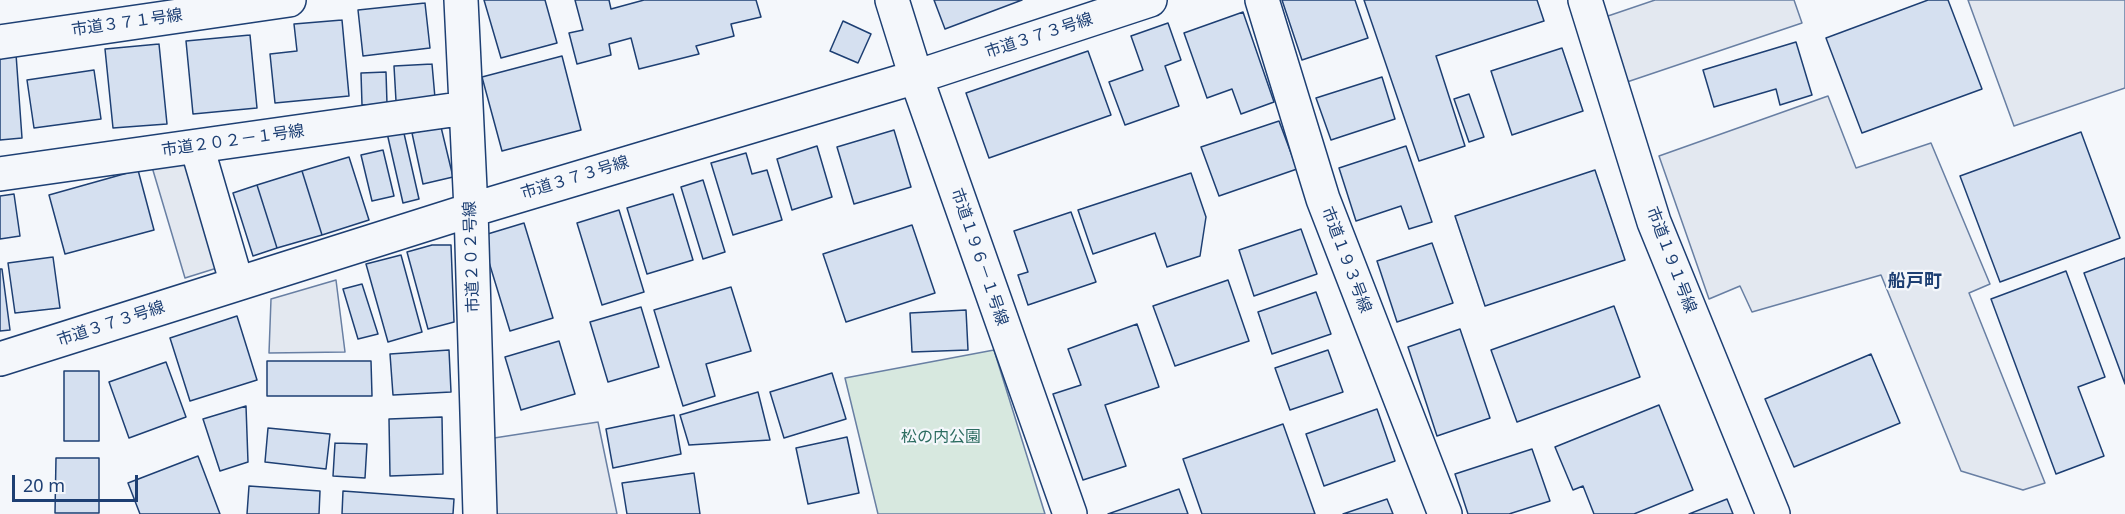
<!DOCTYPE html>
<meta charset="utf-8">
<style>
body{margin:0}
#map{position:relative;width:2125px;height:514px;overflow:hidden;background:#f4f7fb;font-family:"Noto Sans",sans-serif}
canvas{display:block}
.scale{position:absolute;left:12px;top:475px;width:126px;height:27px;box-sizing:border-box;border:3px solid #1d3f73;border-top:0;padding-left:8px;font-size:18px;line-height:21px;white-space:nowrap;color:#1d3f73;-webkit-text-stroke:4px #f4f7fb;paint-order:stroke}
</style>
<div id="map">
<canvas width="2125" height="514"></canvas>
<div class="scale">20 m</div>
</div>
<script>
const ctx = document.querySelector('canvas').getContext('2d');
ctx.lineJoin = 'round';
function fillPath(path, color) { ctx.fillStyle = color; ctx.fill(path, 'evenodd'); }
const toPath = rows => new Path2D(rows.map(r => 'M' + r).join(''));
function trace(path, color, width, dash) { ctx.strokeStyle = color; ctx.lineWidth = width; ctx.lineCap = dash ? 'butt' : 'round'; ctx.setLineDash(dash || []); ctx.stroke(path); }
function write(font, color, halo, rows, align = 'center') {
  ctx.font = font + ' "Noto Sans","Noto Sans JP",sans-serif'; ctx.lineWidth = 4.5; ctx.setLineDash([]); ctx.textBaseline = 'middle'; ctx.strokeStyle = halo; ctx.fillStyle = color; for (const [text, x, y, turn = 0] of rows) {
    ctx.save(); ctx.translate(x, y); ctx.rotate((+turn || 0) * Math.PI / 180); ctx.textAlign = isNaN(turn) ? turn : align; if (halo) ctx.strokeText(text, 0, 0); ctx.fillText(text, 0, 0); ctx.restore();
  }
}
const green = toPath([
 [994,350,1045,514,878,514,845,378,994,350]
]);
const parking = toPath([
 [1655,0,1794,0,1802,23,1627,82,1605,17,1655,0],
 [1968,0,2125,0,2125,88,2014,126,1968,0],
 [1828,96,1856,168,1931,143,1990,284,1969,293,2045,483,2023,490,1961,471,1881,275,1752,312,1740,286,1709,299,1659,156,1828,96],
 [183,157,217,268,185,278,152,167,183,157],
 [336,280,345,352,269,353,271,299,336,280],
 [598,422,617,514,496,514,494,438,598,422]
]);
const building = toPath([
 [484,0,545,0,557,43,501,58,484,0],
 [575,0,609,0,611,9,644,0,756,0,761,17,731,24,734,36,696,46,699,54,639,69,631,38,609,44,611,55,577,64,569,33,583,30,575,0],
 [934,0,1022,0,945,29,934,0],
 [1282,0,1355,0,1368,38,1302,60,1282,0],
 [1364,0,1537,0,1544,21,1436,56,1465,146,1419,161,1364,0],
 [1928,0,1948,0,1982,89,1862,133,1826,38,1928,0],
 [425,3,430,48,363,56,358,10,425,3],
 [1243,12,1274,102,1241,114,1232,89,1207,98,1184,33,1243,12],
 [342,20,349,96,275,103,270,54,297,51,294,24,342,20],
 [843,21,871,34,858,63,830,51,843,21],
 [1168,23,1181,60,1165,66,1179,106,1125,125,1109,82,1143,70,1131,36,1168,23],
 [250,35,257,108,193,114,186,41,250,35],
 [1796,42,1812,95,1780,105,1776,89,1714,107,1703,70,1796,42],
 [159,44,167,124,113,128,105,49,159,44],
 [1562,48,1583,111,1512,135,1491,71,1562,48],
 [1088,51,1111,115,989,158,966,93,1088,51],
 [16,54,22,138,0,140,0,56,16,54],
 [562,56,581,130,502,151,482,77,562,56],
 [432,64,435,98,396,101,394,66,432,64],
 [94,70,101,119,34,128,27,80,94,70],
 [386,72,387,104,362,105,361,73,386,72],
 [1382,77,1395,119,1331,140,1316,98,1382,77],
 [1469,94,1484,137,1469,142,1454,99,1469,94],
 [1279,121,1297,169,1219,196,1201,147,1279,121],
 [441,127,453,177,423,184,412,133,441,127],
 [403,129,419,199,403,203,387,133,403,129],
 [894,130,911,187,854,204,837,147,894,130],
 [2081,132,2120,238,2000,282,1960,176,2081,132],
 [817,146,832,197,792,210,777,159,817,146],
 [1406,146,1432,222,1409,229,1401,206,1356,221,1339,168,1406,146],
 [383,150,394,196,372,201,361,155,383,150],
 [746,153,752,174,767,170,782,220,733,235,711,163,746,153],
 [349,157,369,220,322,235,302,171,349,157],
 [138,170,154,230,65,254,49,195,138,170],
 [1595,170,1625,260,1485,306,1455,216,1595,170],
 [302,171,322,235,277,248,257,185,302,171],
 [1191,173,1206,217,1200,256,1167,267,1155,233,1093,254,1078,210,1191,173],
 [703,180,725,252,703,259,681,187,703,180],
 [257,185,277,248,253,256,233,193,257,185],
 [14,194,20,236,0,239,0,196,14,194],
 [673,194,693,260,647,274,627,208,673,194],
 [619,210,644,292,602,305,577,223,619,210],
 [1071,212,1096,282,1028,305,1018,275,1028,272,1014,231,1071,212],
 [524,223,553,318,510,331,481,236,524,223],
 [912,225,935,293,846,322,823,254,912,225],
 [1301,229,1317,274,1254,296,1239,250,1301,229],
 [1432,243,1453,303,1397,322,1377,261,1432,243],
 [432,245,451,245,454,322,428,329,407,252,432,245],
 [401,255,422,332,388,342,366,264,401,255],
 [53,257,60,308,15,313,8,263,53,257],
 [2125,258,2125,384,2084,273,2125,258],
 [0,269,2,269,10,330,0,331,0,269],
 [2066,271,2105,377,2078,387,2104,456,2056,474,1991,299,2066,271],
 [1228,280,1249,341,1175,366,1153,306,1228,280],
 [362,284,378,334,358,339,343,289,362,284],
 [731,287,751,351,706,364,715,396,683,406,654,310,731,287],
 [1316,292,1331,334,1272,354,1258,312,1316,292],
 [1614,306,1640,377,1517,422,1491,350,1614,306],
 [641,307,659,367,608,382,590,322,641,307],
 [966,310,968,350,912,352,910,313,966,310],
 [237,316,257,380,190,401,170,338,237,316],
 [1137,324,1159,387,1105,405,1126,466,1083,480,1053,394,1081,385,1068,349,1137,324],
 [1460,329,1490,418,1437,436,1408,347,1460,329],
 [559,341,575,394,521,410,505,357,559,341],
 [449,350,451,392,393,395,390,354,449,350],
 [1328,350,1343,392,1290,410,1275,368,1328,350],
 [1871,354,1900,423,1794,467,1765,399,1871,354],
 [267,361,371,361,372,396,267,396,267,361],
 [166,362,186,417,129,438,109,382,166,362],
 [64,371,99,371,99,441,64,441,64,371],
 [832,373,846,419,784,438,770,392,832,373],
 [758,392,770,440,689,445,680,415,758,392],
 [1659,405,1693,490,1634,514,1594,514,1583,486,1573,490,1555,447,1659,405],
 [246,406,248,462,220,471,203,419,246,406],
 [1377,409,1395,461,1324,486,1306,434,1377,409],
 [674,415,681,454,613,468,606,429,674,415],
 [442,417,443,474,390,476,389,419,442,417],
 [1283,424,1315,514,1202,514,1183,459,1283,424],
 [268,428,330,434,326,469,265,462,268,428],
 [847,437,859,493,808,504,796,448,847,437],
 [335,443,367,444,365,478,333,476,335,443],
 [1532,449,1550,501,1509,514,1468,514,1455,474,1532,449],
 [198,456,220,514,140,514,128,483,198,456],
 [56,458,99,458,99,513,55,513,56,458],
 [694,473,700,514,627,514,622,483,694,473],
 [249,486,320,491,319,514,247,514,249,486],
 [1179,489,1188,514,1108,514,1179,489],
 [343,491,454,499,453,514,342,514,343,491],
 [1387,499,1393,514,1343,514,1387,499],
 [1727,499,1733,514,1689,514,1727,499]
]);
const minor = toPath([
 [461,0,471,210,480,514],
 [892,0,916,77,1070,514],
 [1262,0,1323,199,1445,514],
 [1585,0,1654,222,1773,514],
 [0,42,289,0],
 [197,147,237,284],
 [0,174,466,108],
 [0,359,471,210,916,77,1150,0]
]);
const streetNames = [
 ["市道３７１号線",127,23,-8],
 ["市道３７３号線",1039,36,-18],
 ["市道２０２－１号線",233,141,-8],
 ["市道３７３号線",575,178,-17],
 ["市道２０２号線",472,257,-92],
 ["市道１９６－１号線",979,257,71],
 ["市道１９３号線",1346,260,69],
 ["市道１９１号線",1671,260,69],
 ["市道３７３号線",111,324,-18]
];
const parkNames = [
 ["松の内公園",941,437]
];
const neighbourhoodNames = [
 ["船戸町",1915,282]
];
fillPath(green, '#d7e8df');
trace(green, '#687fa3', 1.5);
fillPath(parking, '#e3e8f0');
trace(parking, '#687fa3', 1.5);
fillPath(building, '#d5e0f0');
trace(building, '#1d3f73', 1.5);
trace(minor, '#1d3f73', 36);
trace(minor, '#f4f7fb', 33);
write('16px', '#1d3f73', '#f4f7fb', streetNames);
write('16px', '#2c6c60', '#f4f7fb', parkNames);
write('bold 18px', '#1d3f73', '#f4f7fb', neighbourhoodNames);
</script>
